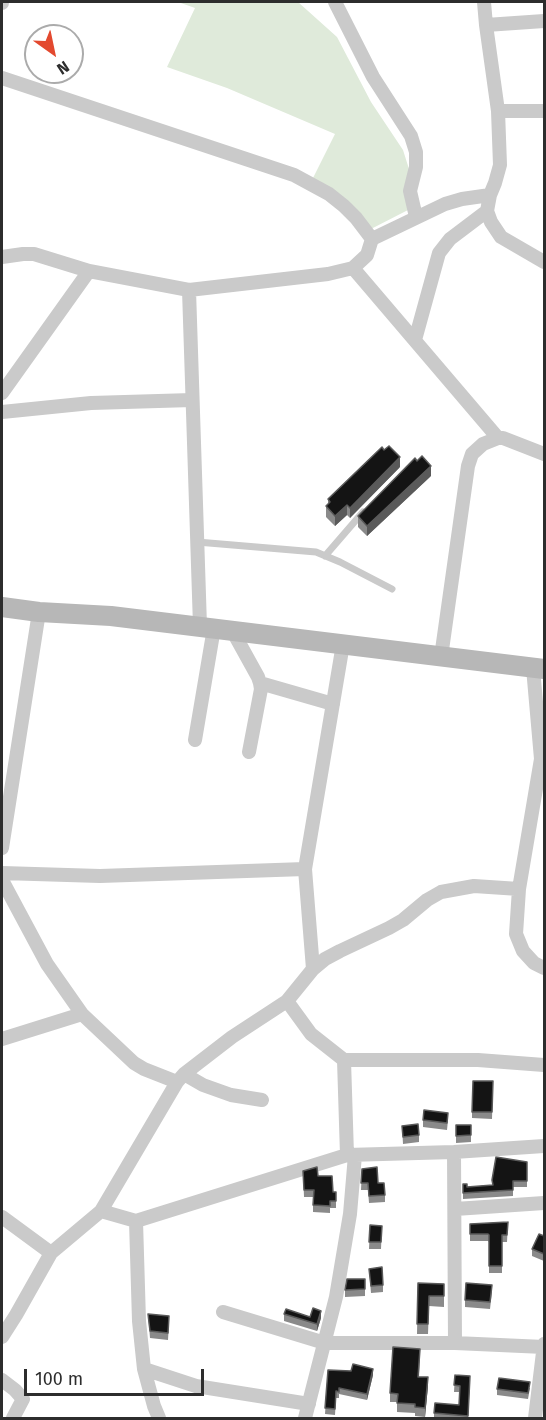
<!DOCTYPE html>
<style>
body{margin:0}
#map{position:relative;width:546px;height:1420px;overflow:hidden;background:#fff;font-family:"Fira Sans",sans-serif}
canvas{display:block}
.frame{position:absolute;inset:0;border:3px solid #2d2d2d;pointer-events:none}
.north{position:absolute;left:24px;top:24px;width:60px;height:60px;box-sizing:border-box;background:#fff;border:2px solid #ababab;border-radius:50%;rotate:147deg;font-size:16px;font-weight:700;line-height:24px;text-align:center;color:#2d2d2d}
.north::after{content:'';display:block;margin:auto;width:21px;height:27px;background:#e3492f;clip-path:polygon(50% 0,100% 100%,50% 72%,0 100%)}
.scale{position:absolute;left:24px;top:1369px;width:180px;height:27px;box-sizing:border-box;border:3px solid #2d2d2d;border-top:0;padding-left:8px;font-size:18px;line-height:21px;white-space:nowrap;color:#2d2d2d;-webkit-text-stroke:4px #fff;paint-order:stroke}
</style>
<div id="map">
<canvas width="546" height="1420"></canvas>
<div class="frame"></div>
<div class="north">N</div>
<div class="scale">100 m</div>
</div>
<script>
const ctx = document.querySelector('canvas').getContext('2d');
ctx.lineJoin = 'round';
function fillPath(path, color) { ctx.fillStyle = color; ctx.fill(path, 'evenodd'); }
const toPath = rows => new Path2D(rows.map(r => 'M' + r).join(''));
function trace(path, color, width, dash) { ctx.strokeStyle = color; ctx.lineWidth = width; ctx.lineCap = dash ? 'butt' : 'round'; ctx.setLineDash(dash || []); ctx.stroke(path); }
const green = toPath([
 [178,2,298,2,337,37,371,102,403,150,409,169,408,210,369,230,312,180,335,134,227,88,167,67,195,8]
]);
const lane = toPath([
 [197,542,316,552,340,562,392,589],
 [325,556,363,512]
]);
const street = toPath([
 [335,2,373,77,411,136,416,152,416,167,410,191,416,217],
 [484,2,486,25,498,111,544,111],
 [2,3,2,2],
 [486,25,544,21],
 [2,78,294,175,329,194,344,206,356,218,372,239],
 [498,111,500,165,495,183,490,195,487,211,491,222,501,237,544,262],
 [2,257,23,254,34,254,89,271],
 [353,268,498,438],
 [415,340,439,253,450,239,487,211],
 [2,393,89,271,189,290],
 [2,412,91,403,192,400],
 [200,626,189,290,328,274,353,268,367,255,372,239,445,204,462,199,490,195],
 [232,630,258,677,260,683,261,689,249,752],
 [441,657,468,466,472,454,483,444,498,438,503,438,544,454],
 [533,668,541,759,519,889,516,934,523,951,534,963,544,968],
 [260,683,333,704],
 [195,740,214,628],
 [2,848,39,612],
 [2,873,100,876,305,869],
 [2,880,47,964,82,1014,134,1063,144,1069,177,1082],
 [313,969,305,869,343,644],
 [287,1001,311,1034,344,1060,478,1060,544,1065],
 [2,1039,82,1014],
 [344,1060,347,1155],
 [184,1074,203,1085,231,1095,262,1100],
 [454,1152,455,1343],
 [455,1209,544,1203],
 [101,1211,136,1221,347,1155,454,1152,544,1146],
 [2,1217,51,1253],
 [136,1221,139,1321,144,1369,154,1406,159,1418],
 [223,1312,325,1343,455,1343,544,1347],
 [2,1337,16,1315,51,1253,101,1211,177,1082,184,1074,232,1037,287,1001,313,969,325,959,340,951,389,928,403,920,427,900,441,892,474,886,519,889],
 [144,1369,196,1386,309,1404],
 [2,1380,15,1390,23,1399,13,1418],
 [305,1418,336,1297,350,1214,355,1155],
 [535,1418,544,1344]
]);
const secondary = toPath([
 [2,607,39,612,111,616,544,669]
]);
const wall = toPath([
 [400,467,350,518,347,515,335,526,326,517,326,506,328,504,328,499],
 [431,476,367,536,358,527,358,516],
 [493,1081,492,1119,472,1118,472,1112],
 [423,1120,448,1120,447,1130,423,1127],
 [456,1125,471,1125,471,1142,456,1143],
 [402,1126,419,1135,419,1142,403,1144],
 [527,1162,527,1187,513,1187,513,1196,463,1199,463,1184,467,1187,492,1185,492,1180],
 [362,1169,378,1183,385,1195,385,1202,369,1203,368,1190,361,1190],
 [303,1171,318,1176,333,1192,336,1192,336,1208,330,1208,330,1213,313,1212,313,1197,304,1197],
 [508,1222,507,1242,502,1242,502,1273,489,1273,489,1242,488,1241,470,1241,470,1224],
 [370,1225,382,1226,381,1249,369,1249],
 [544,1236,544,1261,532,1256,532,1249],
 [369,1269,383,1285,383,1292,371,1293],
 [365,1279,365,1296,345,1297,345,1290],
 [418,1283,444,1284,444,1307,429,1306,428,1334,417,1334],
 [492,1292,490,1309,465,1307,465,1300],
 [148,1314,169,1323,168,1340,150,1338],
 [284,1314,310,1317,321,1318,317,1331,284,1321],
 [420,1358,419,1377,428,1386,425,1417,415,1416,415,1413,397,1412,397,1402,390,1402,390,1393],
 [328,1370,373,1375,367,1400,339,1394,339,1398,336,1398,335,1415,325,1414],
 [455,1375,470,1382,468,1419,434,1419,434,1413,459,1405,460,1392,454,1392],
 [530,1388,528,1399,497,1395,497,1389]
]);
const shadedWall = toPath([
 [400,457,400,467,350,518,350,508],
 [431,466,431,476,367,536,367,526],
 [347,505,347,515,335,526,335,516],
 [321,1311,321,1318,317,1331,317,1324],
 [373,1369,373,1375,367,1400,367,1394],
 [428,1377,428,1386,425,1417,425,1408]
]);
const building = toPath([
 [389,446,400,457,350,508,347,505,335,516,326,506,330,502,328,499,382,447,384,450,389,446],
 [422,456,431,466,367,526,358,516,415,458,417,461,422,456],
 [473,1081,493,1081,492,1112,472,1112,473,1081],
 [424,1110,448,1113,447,1123,423,1120,424,1110],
 [418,1124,419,1135,403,1137,402,1126,418,1124],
 [456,1125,471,1125,471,1135,456,1136,456,1125],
 [496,1157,527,1162,527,1181,513,1181,513,1190,463,1193,463,1184,467,1184,467,1187,493,1185,492,1180,496,1157],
 [317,1167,318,1176,332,1176,333,1192,336,1192,336,1201,330,1201,330,1206,313,1205,314,1190,304,1190,303,1171,317,1167],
 [377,1167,378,1183,384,1183,385,1195,369,1196,368,1183,361,1183,362,1169,377,1167],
 [508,1222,507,1235,502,1235,502,1266,489,1266,489,1235,488,1234,470,1234,470,1224,508,1222],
 [370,1225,382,1226,381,1242,369,1242,370,1225],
 [539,1234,544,1236,544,1254,532,1249,539,1234],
 [382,1267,383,1285,371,1286,369,1269,382,1267],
 [347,1279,365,1279,365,1289,345,1290,347,1279],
 [418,1283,444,1284,444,1296,429,1296,428,1324,417,1324,418,1283],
 [466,1283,492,1285,490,1302,465,1300,466,1283],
 [313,1308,321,1311,317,1324,284,1314,286,1309,310,1317,313,1308],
 [148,1314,169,1316,168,1333,150,1331,148,1314],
 [393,1347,420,1349,418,1377,428,1377,425,1408,415,1407,415,1404,397,1403,398,1394,390,1393,393,1347],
 [353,1364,373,1369,367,1394,339,1388,339,1392,336,1391,335,1409,325,1408,328,1370,351,1371,353,1364],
 [455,1375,470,1376,468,1416,434,1413,435,1403,459,1405,460,1386,454,1385,455,1375],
 [499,1378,530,1382,528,1393,497,1389,499,1378]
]);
fillPath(green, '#dfeada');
trace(lane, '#cacaca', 7);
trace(street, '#cacaca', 14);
trace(secondary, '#b7b7b7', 20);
fillPath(wall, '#8a8a8a');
fillPath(shadedWall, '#5a5a5a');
fillPath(building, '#141414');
trace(building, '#5a5a5a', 1.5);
</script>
